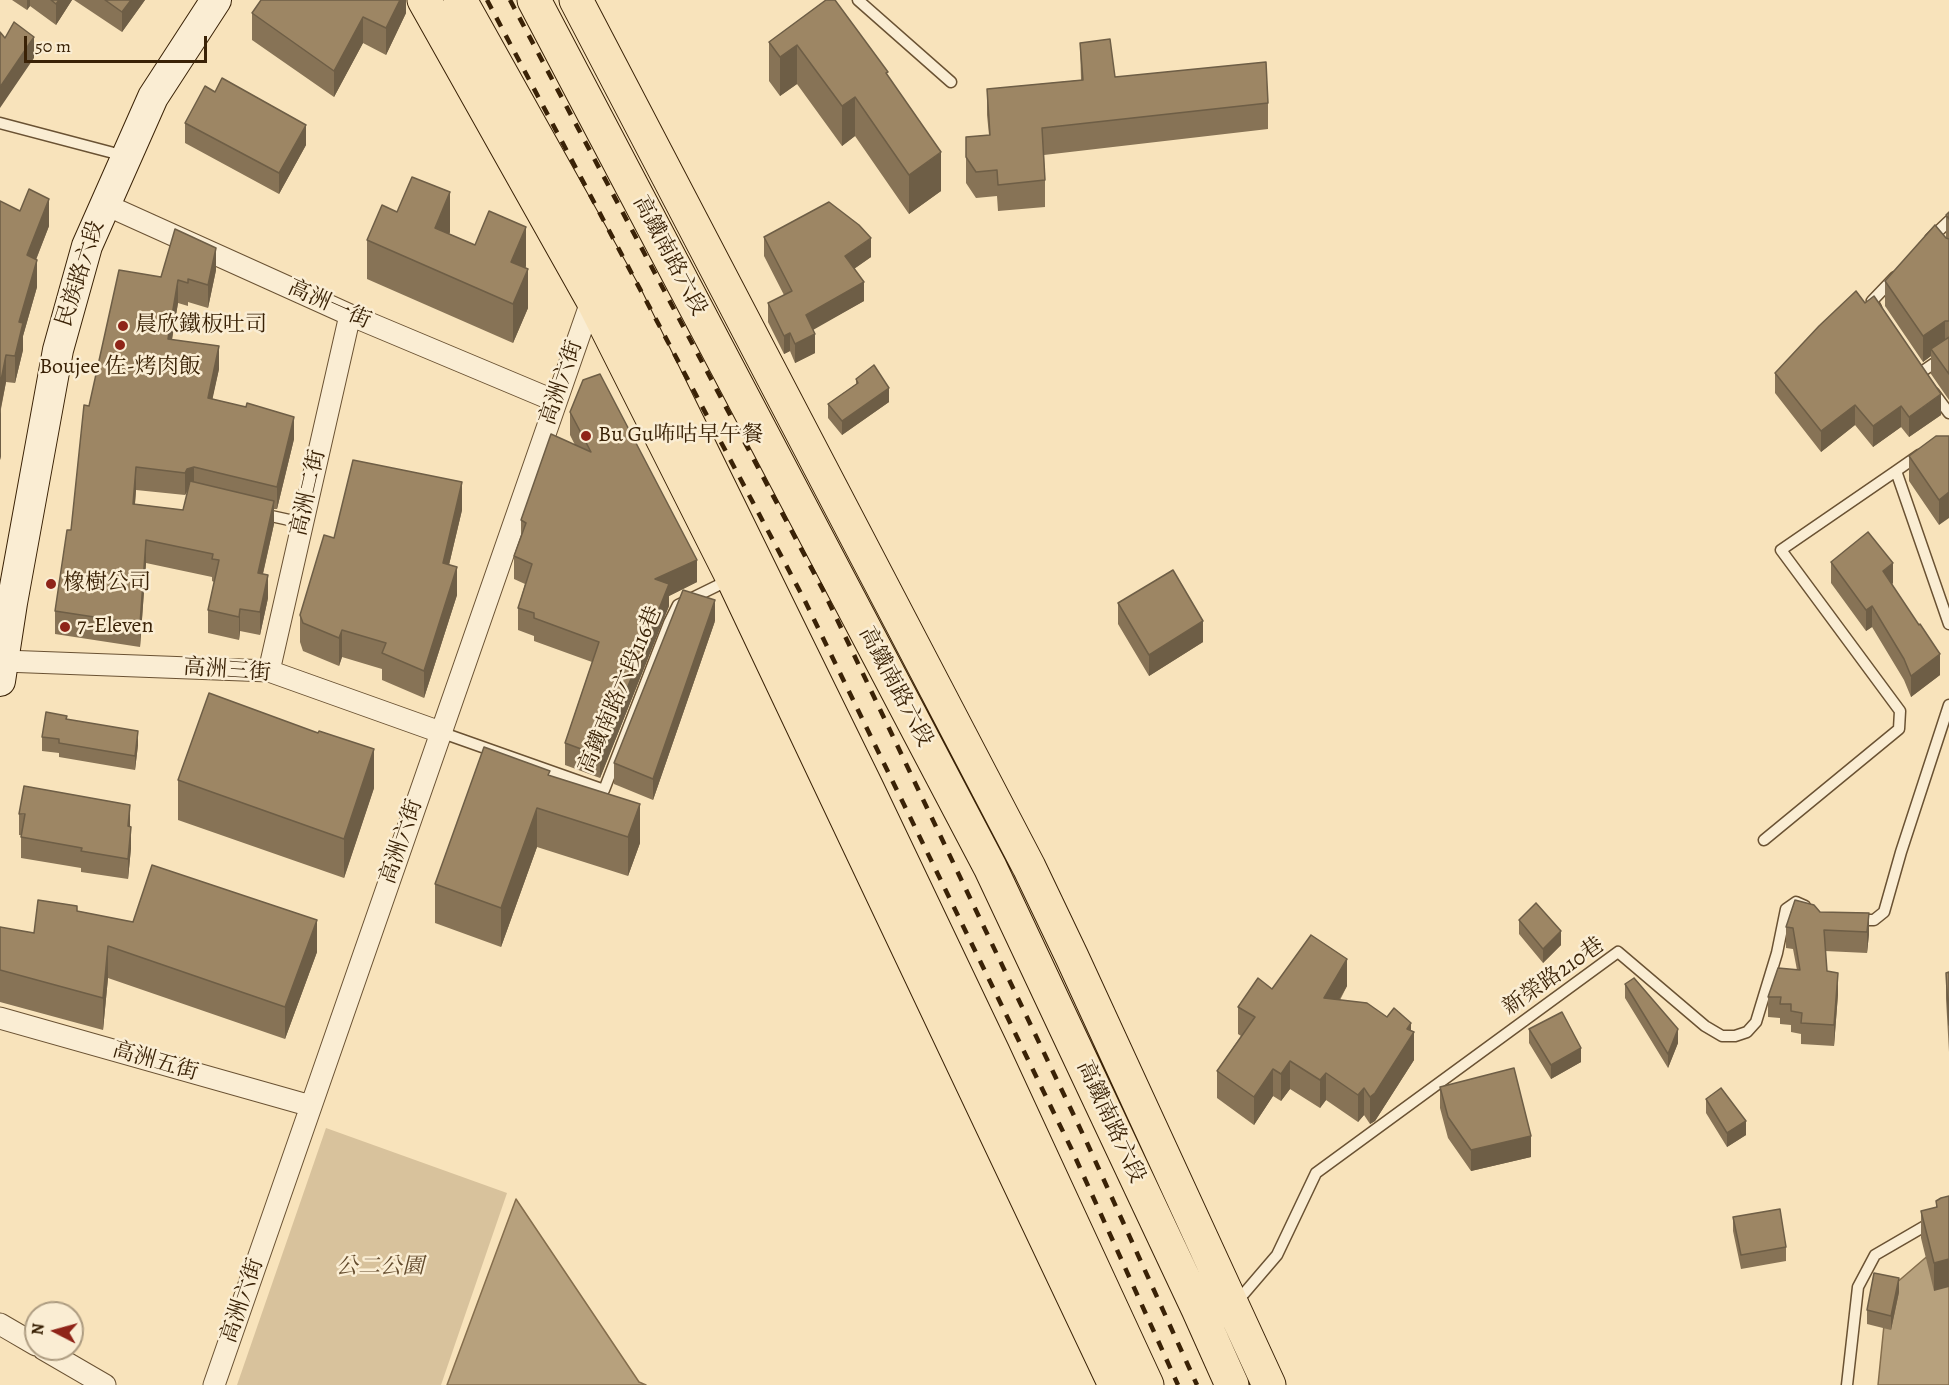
<!DOCTYPE html>
<meta charset="utf-8">
<style>
body{margin:0}
#map{position:relative;width:1949px;height:1385px;overflow:hidden;background:#f8e3bb;font-family:Alegreya,serif}
canvas{display:block}
.north{position:absolute;left:24px;top:1301px;width:60px;height:60px;box-sizing:border-box;background:#faedd3;border:2px solid #ad9c81;border-radius:50%;rotate:276deg;font-size:16px;font-weight:700;line-height:24px;text-align:center;color:#3a2206}
.north::after{content:'';display:block;margin:auto;width:21px;height:27px;background:#8f2418;clip-path:polygon(50% 0,100% 100%,50% 72%,0 100%)}
.scale{position:absolute;left:24px;top:36px;width:183px;height:27px;box-sizing:border-box;border:3px solid #3a2206;border-top:0;padding-left:8px;font-size:18px;line-height:21px;white-space:nowrap;color:#3a2206;-webkit-text-stroke:4px #faedd3;paint-order:stroke}
</style>
<div id="map">
<canvas width="1949" height="1385"></canvas>
<div class="north">N</div>
<div class="scale">50 m</div>
</div>
<script>
const ctx = document.querySelector('canvas').getContext('2d');
ctx.lineJoin = 'round';
function fillPath(path, color) { ctx.fillStyle = color; ctx.fill(path, 'evenodd'); }
const toPath = rows => new Path2D(rows.map(r => 'M' + r).join(''));
function trace(path, color, width, dash) { ctx.strokeStyle = color; ctx.lineWidth = width; ctx.lineCap = dash ? 'butt' : 'round'; ctx.setLineDash(dash || []); ctx.stroke(path); }
function write(font, color, halo, rows, align = 'center') {
  ctx.font = font + ' Alegreya,"Noto Serif TC",serif'; ctx.lineWidth = 5; ctx.setLineDash([]); ctx.textBaseline = 'middle'; ctx.strokeStyle = halo; ctx.fillStyle = color; for (const [text, x, y, turn = 0] of rows) {
    ctx.save(); ctx.translate(x, y); ctx.rotate((+turn || 0) * Math.PI / 180); ctx.textAlign = isNaN(turn) ? turn : align; if (halo) ctx.strokeText(text, 0, 0); ctx.fillText(text, 0, 0); ctx.restore();
  }
}
const green = toPath([
 [326,1128,507,1193,441,1385,237,1385]
]);
const water = toPath([
 [516,1199,639,1382,646,1385,447,1385,516,1199],
 [1949,1246,1949,1385,1878,1385,1884,1325,1895,1284,1931,1253,1949,1246]
]);
const service = toPath([
 [858,0,951,82],
 [0,123,125,156],
 [1930,239,1949,221],
 [1876,308,1872,301,1895,277],
 [1920,373,1949,353],
 [1934,393,1949,413],
 [1919,455,1896,471,1949,624],
 [262,514,303,523],
 [440,732,604,790,669,623,678,605,731,579],
 [1764,840,1899,729,1900,711,1781,550,1896,471],
 [1855,920,1874,920,1884,912,1901,852,1949,705],
 [1235,1301,1241,1297,1277,1255,1316,1173,1618,952,1705,1026,1722,1036,1735,1036,1747,1032,1756,1022,1777,953,1786,909,1796,902,1805,906],
 [1847,1385,1858,1287,1875,1255,1949,1212]
]);
const minor = toPath([
 [104,204,350,315,555,401],
 [4,661,269,671,440,732],
 [269,671,350,315],
 [0,1018,311,1106],
 [0,1324,36,1345],
 [43,1349,105,1385],
 [214,1385,592,299]
]);
const secondary = toPath([
 [0,681,12,603,58,350,87,246,153,97,216,0]
]);
const primary = toPath([
 [424,0,592,299,733,579,1115,1385],
 [460,0,626,297,867,788,993,1052,1147,1385],
 [534,0,990,867,1198,1309,1232,1385],
 [576,0,1029,867,1072,957,1269,1385]
]);
const rail = toPath([
 [487,0,804,599,1071,1148,1178,1385],
 [510,0,823,590,1088,1145,1197,1385]
]);
const wall = toPath([
 [12,0,72,0,56,25,30,6,27,10],
 [74,0,145,0,122,32],
 [406,0,406,13,386,55,363,43,334,97,252,40,252,13],
 [826,0,941,191,909,214,855,136,842,146,797,84,780,96,769,81,769,42],
 [1080,43,1115,77,1268,103,1268,129,1044,155,1045,180,1045,207,998,211,997,196,976,198,966,183,966,137,989,135,987,115,987,89,1081,80],
 [185,123,306,145,279,194,185,143],
 [0,201,49,226,36,260,37,287,23,336,23,350,15,383,6,382,1,409,1,456,0,460],
 [397,212,450,232,449,234,526,266,525,268,528,308,513,343,367,279,367,240],
 [1949,212,1949,400,1931,374,1931,356,1923,362,1885,306,1885,281,1946,238,1946,215],
 [764,237,871,257,854,269,864,301,813,329,815,353,795,363,790,351,784,354,768,322,768,303,784,295,764,256],
 [216,270,208,308,188,302,188,306,178,303,172,340,219,369,212,399,294,439,277,509,274,509,274,524,263,574,268,598,260,635,240,631,239,640,208,633,208,610,214,582,212,581,212,577,146,563,140,647,55,634,55,611,71,530,89,406,161,277],
 [136,490,185,495,188,491,183,510,135,504],
 [1775,373,1941,415,1909,437,1901,427,1873,447,1855,425,1821,452,1775,393],
 [856,379,889,402,842,435,828,418,828,404,856,384],
 [570,412,697,582,669,596,669,606,600,778,565,765,565,743,592,662,534,641,534,636,518,630,518,608,525,584,514,579,514,556,521,538,521,520,575,445,570,435],
 [1949,436,1939,525,1909,481,1909,456],
 [462,510,449,565,457,595,424,698,382,680,382,669,342,657,339,666,303,651,300,642,300,615,334,538],
 [1831,562,1893,583,1892,584,1940,675,1911,697,1904,680,1872,627,1866,631,1831,583],
 [1118,603,1203,642,1149,676,1118,624],
 [715,621,653,800,614,784,614,763],
 [67,719,138,745,135,770,59,757,59,753,42,751,42,737],
 [550,776,640,843,628,876,537,847,501,947,435,923,435,884],
 [178,780,374,788,344,878,178,820],
 [19,814,130,827,131,848,128,879,81,872,81,868,21,858,21,835,19,835],
 [77,911,133,922,317,952,285,1039,108,978,103,1030,0,1002,0,927,34,933],
 [1820,912,1869,913,1869,934,1867,953,1825,951,1827,971,1838,994,1834,1046,1801,1044,1801,1034,1791,1032,1791,1025,1780,1024,1780,1018,1768,1017,1768,997,1797,970,1793,949,1786,948,1786,927],
 [1519,920,1561,945,1543,963,1519,934],
 [1949,972,1949,1052,1946,999,1946,973],
 [1625,984,1678,1043,1668,1068,1625,998],
 [1347,986,1340,1000,1387,1017,1411,1031,1414,1060,1375,1121,1370,1124,1364,1115,1358,1122,1326,1100,1320,1108,1290,1089,1281,1101,1273,1096,1254,1125,1217,1098,1217,1071,1241,1036,1238,1034,1238,1007,1272,989],
 [1529,1029,1581,1062,1551,1079,1529,1043],
 [1440,1087,1531,1157,1471,1171,1448,1138,1440,1108],
 [1706,1099,1746,1135,1727,1147,1706,1113],
 [1941,1198,1934,1291,1921,1238,1921,1211,1936,1208,1936,1201],
 [1733,1217,1786,1247,1786,1261,1741,1269,1733,1231],
 [1899,1292,1891,1330,1867,1324,1867,1310]
]);
const shadedWall = toPath([
 [27,0,30,0,30,6,27,10],
 [59,0,72,0,56,25,56,4],
 [131,0,145,0,122,32,122,12],
 [400,0,406,0,406,13,386,55,386,28],
 [363,17,363,43,334,97,334,71],
 [34,37,34,58,0,108,0,87],
 [797,45,797,84,780,96,780,57],
 [855,97,855,136,842,146,842,106],
 [306,125,306,145,279,194,279,173],
 [941,152,941,191,909,214,909,175],
 [450,192,450,232,435,267,435,228],
 [49,199,49,226,27,282,27,255],
 [526,227,526,266,511,301,511,262],
 [871,238,871,257,845,275,845,256],
 [216,248,216,270,208,308,208,285],
 [37,260,37,287,23,336,23,350,15,383,15,356,19,322],
 [528,269,528,308,513,343,513,304],
 [178,280,178,303,168,362,168,339],
 [864,282,864,301,806,334,806,315],
 [1945,321,1945,347,1931,349,1931,356,1923,362,1923,336],
 [790,333,790,351,784,354,784,336],
 [815,334,815,353,795,363,795,344],
 [219,346,219,369,208,420,208,398],
 [6,355,6,382,0,412,0,385],
 [889,388,889,402,842,435,842,421],
 [1941,394,1941,415,1909,437,1909,417],
 [1855,405,1855,425,1821,452,1821,431],
 [1901,406,1901,427,1873,447,1873,426],
 [1,409,1,456,0,460,0,414],
 [294,417,294,439,277,509,277,487],
 [136,467,136,490,133,527,133,504],
 [194,467,194,490,187,491,185,495,185,473,187,469],
 [462,482,462,510,443,590,443,563],
 [1949,492,1949,518,1939,525,1939,500],
 [274,501,274,524,258,595,258,573],
 [146,540,146,563,140,647,140,624],
 [697,560,697,582,669,596,669,606,600,778,600,756,655,579],
 [1893,563,1893,583,1883,592,1883,571],
 [457,567,457,595,424,698,424,671],
 [268,575,268,598,260,635,260,612],
 [715,600,715,621,653,800,653,779],
 [1872,606,1872,627,1866,631,1866,610],
 [240,609,240,631,239,640,239,617],
 [1203,621,1203,642,1149,676,1149,655],
 [342,630,342,657,339,666,339,638],
 [1940,654,1940,675,1911,697,1911,676],
 [138,731,138,745,135,770,135,756],
 [374,749,374,788,344,878,344,839],
 [640,804,640,843,628,876,628,837],
 [130,805,130,826,128,847,128,826],
 [537,808,537,847,501,947,501,908],
 [131,827,131,848,128,879,128,859],
 [1869,913,1869,934,1867,953,1867,932],
 [317,920,317,952,285,1039,285,1007],
 [1561,931,1561,945,1543,963,1543,949],
 [108,946,108,978,103,1030,103,998],
 [1347,959,1347,986,1324,1025,1324,998],
 [1838,973,1838,994,1834,1046,1834,1025],
 [1411,1023,1411,1036,1414,1032,1414,1060,1375,1121,1370,1124,1370,1097,1407,1029],
 [1678,1029,1678,1043,1668,1068,1668,1054],
 [1581,1048,1581,1062,1551,1079,1551,1065],
 [1290,1061,1290,1089,1281,1101,1281,1074],
 [1273,1069,1273,1096,1254,1125,1254,1097],
 [1326,1073,1326,1100,1320,1108,1320,1080],
 [1364,1088,1364,1115,1358,1122,1358,1095],
 [1746,1121,1746,1135,1727,1147,1727,1133],
 [1531,1136,1531,1157,1471,1171,1471,1150],
 [1949,1259,1949,1287,1934,1291,1934,1263],
 [1899,1278,1899,1292,1891,1330,1891,1316]
]);
const building = toPath([
 [51,0,59,0,56,4,51,0],
 [105,0,131,0,122,12,105,0],
 [261,0,400,0,386,28,363,17,334,71,252,13,261,0],
 [826,0,835,0,888,72,886,73,941,152,909,175,855,97,842,106,797,45,780,57,769,42,826,0],
 [14,22,34,37,0,87,0,32,5,38,14,22],
 [1110,39,1115,77,1266,62,1268,103,1042,128,1045,180,998,185,997,170,976,172,966,157,966,137,990,135,987,89,1083,80,1080,43,1110,39],
 [222,78,306,125,279,173,185,123,205,86,215,92,222,78],
 [412,177,450,192,435,228,475,245,489,211,526,227,511,262,528,269,513,304,367,240,382,205,397,212,412,177],
 [29,189,49,199,27,255,37,260,19,322,23,323,15,356,6,355,0,385,0,201,20,211,29,189],
 [829,202,859,225,871,238,845,256,864,282,806,315,815,334,795,344,790,333,784,336,768,303,792,291,764,237,829,202],
 [1949,212,1949,219,1946,215,1949,212],
 [1935,225,1946,238,1949,239,1949,321,1945,321,1923,336,1885,281,1935,225],
 [175,229,216,248,208,285,188,279,188,283,178,280,168,339,219,346,208,398,246,407,247,403,294,417,277,487,194,467,187,469,185,473,136,467,133,504,183,510,190,481,274,501,258,573,268,575,260,612,240,609,239,617,208,610,219,560,212,559,213,554,146,540,140,624,55,611,67,530,71,530,84,405,89,406,119,270,161,277,175,229],
 [1856,291,1865,303,1874,296,1941,394,1909,417,1901,406,1873,426,1855,405,1821,431,1775,373,1819,326,1856,291],
 [1949,337,1949,374,1931,349,1949,337],
 [874,365,889,388,842,421,828,404,858,383,856,379,874,365],
 [600,374,697,560,655,579,669,584,600,756,565,743,599,642,534,618,534,613,518,608,532,564,514,556,526,523,521,520,551,434,591,452,570,412,583,380,600,374],
 [1936,436,1949,436,1949,492,1939,500,1909,456,1936,436],
 [353,460,462,482,443,563,457,567,424,671,382,653,386,643,342,630,339,638,303,623,300,615,324,535,334,538,353,460],
 [1868,532,1893,563,1883,571,1919,625,1920,624,1940,654,1911,676,1904,659,1872,606,1866,610,1831,562,1868,532],
 [1173,570,1203,621,1149,655,1118,603,1173,570],
 [683,590,715,600,653,779,614,763,683,590],
 [209,693,318,733,319,731,374,749,344,839,178,780,209,693],
 [46,712,67,716,66,719,138,731,135,756,59,743,59,739,42,737,46,712],
 [484,747,550,771,548,775,640,804,628,837,537,808,501,908,435,884,484,747],
 [24,786,130,805,128,826,131,827,128,859,81,851,82,848,21,837,25,814,19,814,24,786],
 [152,865,317,920,285,1007,108,946,103,998,0,970,0,927,34,933,38,900,77,906,77,911,133,922,152,865],
 [1795,900,1814,905,1820,912,1869,913,1867,932,1824,930,1827,971,1838,973,1834,1025,1801,1023,1802,1013,1791,1011,1791,1004,1780,1004,1781,997,1768,997,1778,968,1800,970,1793,928,1786,927,1795,900],
 [1536,903,1561,931,1543,949,1519,920,1536,903],
 [1311,935,1347,959,1324,998,1367,1003,1387,1017,1394,1008,1411,1023,1407,1029,1414,1032,1375,1093,1370,1097,1364,1088,1358,1095,1326,1073,1320,1080,1290,1061,1281,1074,1273,1069,1254,1097,1217,1071,1255,1017,1238,1007,1258,978,1272,989,1311,935],
 [1949,972,1949,1025,1946,973,1949,972],
 [1634,978,1678,1029,1668,1054,1625,984,1634,978],
 [1562,1012,1581,1048,1551,1065,1529,1029,1562,1012],
 [1514,1068,1531,1136,1471,1150,1448,1117,1440,1087,1514,1068],
 [1721,1088,1746,1121,1727,1133,1706,1099,1721,1088],
 [1949,1196,1949,1259,1934,1263,1921,1211,1937,1207,1936,1201,1941,1198,1949,1196],
 [1780,1209,1786,1247,1741,1255,1733,1217,1780,1209],
 [1874,1273,1899,1278,1891,1316,1867,1310,1874,1273]
]);
const markers = [
 [123,326,6,"#8f2418"],
 [120,345,6,"#8f2418"],
 [586,436,6,"#8f2418"],
 [51,584,6,"#8f2418"],
 [65,627,6,"#8f2418"]
];
const streetNames = [
 ["高鐵南路六段",669,256,62],
 ["民族路六段",81,274,-72],
 ["高洲一街",329,305,24],
 ["高洲六街",562,383,-71],
 ["高洲二街",309,493,-77],
 ["高洲三街",227,671,4],
 ["高鐵南路六段",895,687,62],
 ["高鐵南路六段116巷",621,690,-67],
 ["高洲六街",402,842,-71],
 ["新榮路210巷",1554,977,-35],
 ["高洲五街",155,1062,16],
 ["高鐵南路六段",1110,1122,65],
 ["高洲六街",243,1301,-71]
];
const poiNames = [
 ["晨欣鐵板吐司",135,326],
 ["Boujee 佐-烤肉飯",120,368,"center"],
 ["Bu Gu咘咕早午餐",598,436],
 ["橡樹公司",63,584],
 ["7-Eleven",77,627]
];
const parkNames = [
 ["公二公園",380,1268]
];
fillPath(green, '#d8c29c');
fillPath(water, '#b7a17d');
trace(water, '#856e4d', 1.5);
trace(service, '#6a5233', 13);
trace(minor, '#6a5233', 23);
trace(secondary, '#3a2206', 32);
trace(primary, '#3a2206', 35);
trace(service, '#faedd3', 10);
trace(minor, '#faedd3', 21);
trace(secondary, '#faedd3', 30);
trace(primary, '#f8e3bb', 33);
trace(rail, '#3a2206', 4.5, [10, 10]);
fillPath(wall, '#877356');
fillPath(shadedWall, '#6e5e46');
fillPath(building, '#9d8664');
trace(building, '#6e5e46', 1.5);
for (const [x, y, r, color] of markers) { const dot = new Path2D(); dot.arc(x, y, r, 0, 2 * Math.PI); ctx.fillStyle = color; ctx.fill(dot); trace(dot, '#faedd3', 2); }
write('22px', '#3a2206', '#faedd3', streetNames);
write('22px', '#3a2206', '#faedd3', poiNames, 'left');
write('italic 22px', '#624a2c', '#faedd3', parkNames);
</script>
